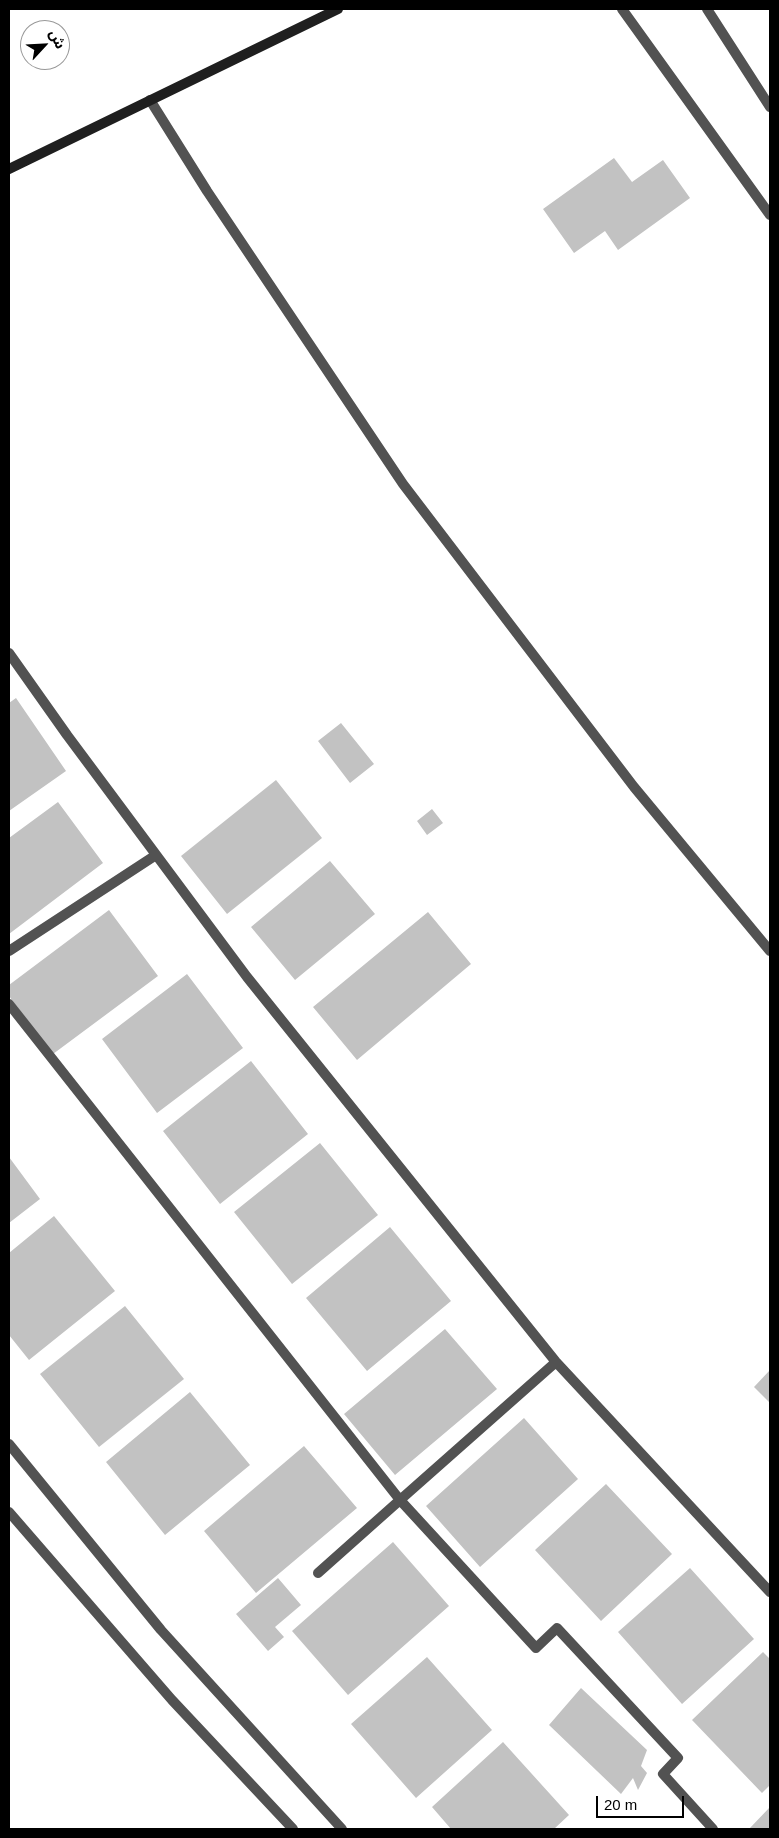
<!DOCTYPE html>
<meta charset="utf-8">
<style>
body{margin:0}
#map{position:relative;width:779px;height:1838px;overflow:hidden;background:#fff;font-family:Arial,"Noto Sans Arabic",sans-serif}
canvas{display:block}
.frame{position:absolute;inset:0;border:10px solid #000;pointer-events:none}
.north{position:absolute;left:20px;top:20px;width:50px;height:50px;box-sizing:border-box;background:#fff;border:1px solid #999;border-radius:50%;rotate:65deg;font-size:14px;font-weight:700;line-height:20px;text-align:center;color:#000}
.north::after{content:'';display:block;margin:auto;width:18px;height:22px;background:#000;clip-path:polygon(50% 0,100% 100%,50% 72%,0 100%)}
.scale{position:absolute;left:596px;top:1796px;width:88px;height:22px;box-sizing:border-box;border:2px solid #000;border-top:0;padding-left:6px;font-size:15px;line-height:18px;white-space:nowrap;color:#000;-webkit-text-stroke:4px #fff;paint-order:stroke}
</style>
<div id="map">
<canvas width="779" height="1838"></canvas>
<div class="frame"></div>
<div class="north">ش</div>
<div class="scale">20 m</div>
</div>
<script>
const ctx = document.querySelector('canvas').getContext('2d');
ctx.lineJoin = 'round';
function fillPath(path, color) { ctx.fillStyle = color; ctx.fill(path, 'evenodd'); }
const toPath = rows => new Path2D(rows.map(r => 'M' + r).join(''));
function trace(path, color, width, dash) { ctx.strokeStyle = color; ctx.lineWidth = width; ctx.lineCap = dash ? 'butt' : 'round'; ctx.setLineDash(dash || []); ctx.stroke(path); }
const building = toPath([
 [614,158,632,182,663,160,690,198,618,250,605,231,574,253,543,209],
 [16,698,66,771,9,811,9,703],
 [341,723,374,764,350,783,318,741],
 [276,780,322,838,227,914,181,856],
 [58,802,103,863,9,934,9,838],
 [432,809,443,823,427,835,417,821],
 [330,861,375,914,295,980,251,927],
 [109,910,158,976,53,1054,9,996,9,985],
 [428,912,471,964,357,1060,313,1007],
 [187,974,243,1048,157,1113,102,1039],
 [251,1061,308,1134,220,1204,163,1131],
 [320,1143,378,1215,292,1284,234,1212],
 [9,1157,40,1199,9,1223],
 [54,1216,115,1291,29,1360,9,1335,9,1253],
 [390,1227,451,1301,367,1371,306,1298],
 [125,1306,184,1379,99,1447,40,1374],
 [445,1329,497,1389,395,1475,344,1414],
 [770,1370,770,1403,754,1387],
 [190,1392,250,1465,165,1535,106,1462],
 [524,1418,578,1479,480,1567,426,1506],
 [304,1446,357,1508,256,1593,204,1531],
 [606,1484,672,1554,601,1621,535,1550],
 [393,1542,449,1606,348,1695,292,1631],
 [690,1568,754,1639,682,1704,618,1632],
 [278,1578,301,1605,275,1627,284,1637,268,1651,236,1614],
 [763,1652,770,1659,770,1785,762,1793,692,1720],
 [427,1657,492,1730,416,1798,351,1724],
 [581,1688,647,1750,641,1766,647,1773,638,1790,633,1778,621,1794,549,1725],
 [503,1742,569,1815,554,1829,451,1829,432,1807],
 [770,1807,770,1829,749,1829]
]);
const street = toPath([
 [622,9,770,215],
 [707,9,770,107],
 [150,100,207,191,403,484,634,787,770,951],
 [9,653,67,735,247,977,556,1362,770,1592],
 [9,951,156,855],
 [9,1004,400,1500,556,1362],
 [9,1444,161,1630,342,1829],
 [9,1512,172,1700,293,1829],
 [318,1573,400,1500,536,1648,557,1628,678,1758,663,1774,713,1829]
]);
const secondary = toPath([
 [9,169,338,9]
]);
fillPath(building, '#c2c2c2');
trace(street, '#525252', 10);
trace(secondary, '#1f1f1f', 10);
</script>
